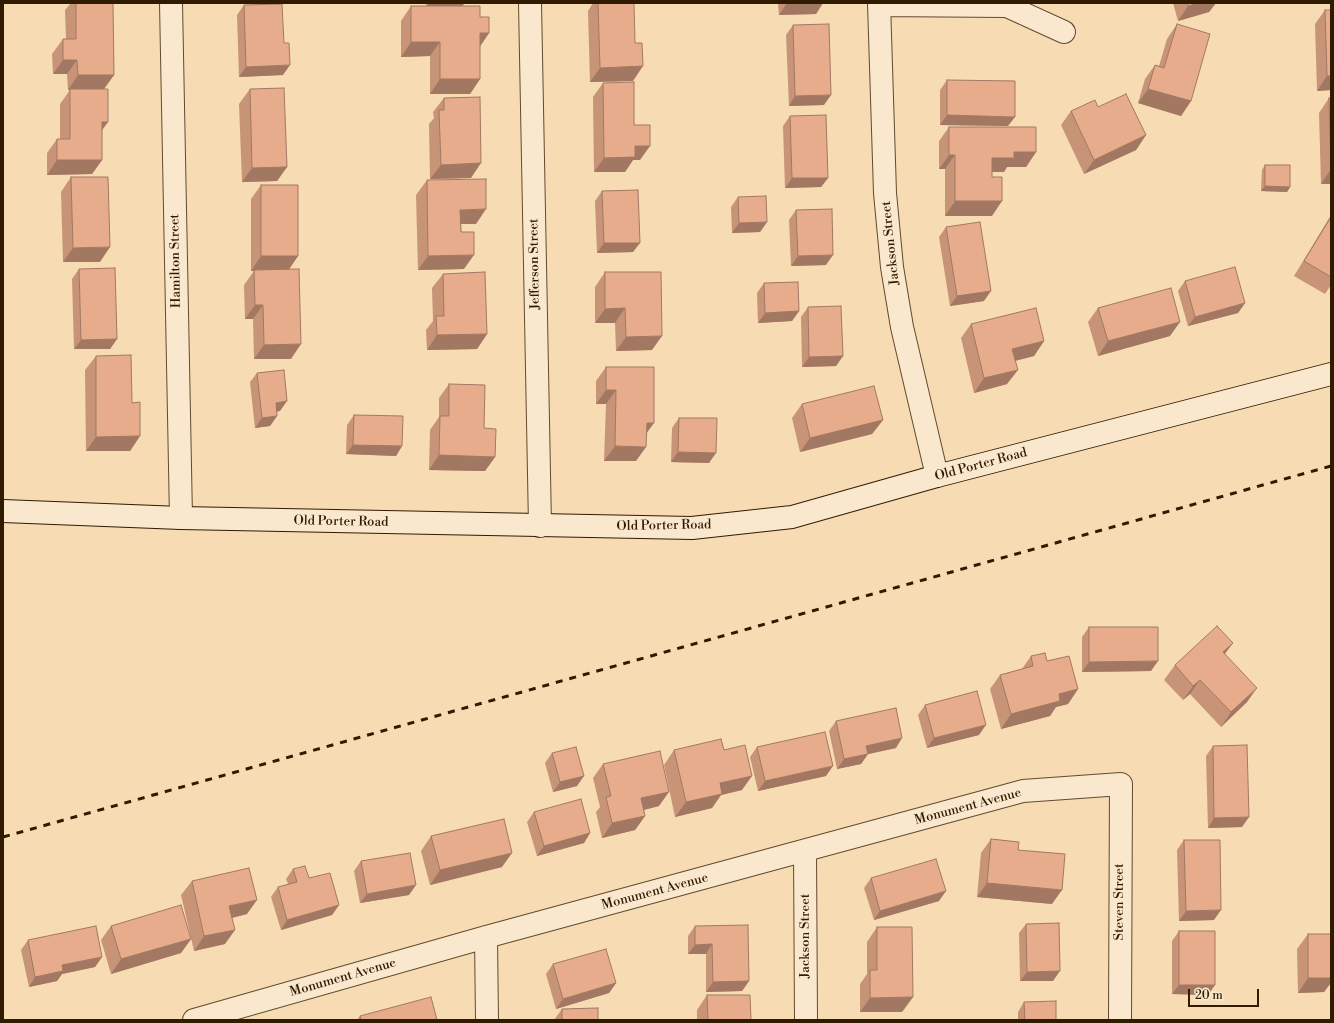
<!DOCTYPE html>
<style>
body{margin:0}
#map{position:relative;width:1334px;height:1023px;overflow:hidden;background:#f6dbb3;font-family:"Libre Bodoni",serif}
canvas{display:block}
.frame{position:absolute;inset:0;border:4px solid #311b00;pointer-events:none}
.scale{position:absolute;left:1188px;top:989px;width:71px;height:18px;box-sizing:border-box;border:2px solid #311b00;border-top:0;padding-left:5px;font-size:12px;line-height:14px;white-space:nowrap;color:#311b00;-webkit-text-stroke:3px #f9e8ce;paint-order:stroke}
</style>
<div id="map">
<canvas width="1334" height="1023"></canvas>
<div class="frame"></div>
<div class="scale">20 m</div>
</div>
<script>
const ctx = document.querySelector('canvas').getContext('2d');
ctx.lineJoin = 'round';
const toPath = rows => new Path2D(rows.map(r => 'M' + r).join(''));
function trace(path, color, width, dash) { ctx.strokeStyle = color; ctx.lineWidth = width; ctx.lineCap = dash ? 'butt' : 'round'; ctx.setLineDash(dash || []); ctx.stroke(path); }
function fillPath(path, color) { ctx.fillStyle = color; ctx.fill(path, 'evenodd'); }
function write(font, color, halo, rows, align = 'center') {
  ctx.font = font + ' "Libre Bodoni",serif'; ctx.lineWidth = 3.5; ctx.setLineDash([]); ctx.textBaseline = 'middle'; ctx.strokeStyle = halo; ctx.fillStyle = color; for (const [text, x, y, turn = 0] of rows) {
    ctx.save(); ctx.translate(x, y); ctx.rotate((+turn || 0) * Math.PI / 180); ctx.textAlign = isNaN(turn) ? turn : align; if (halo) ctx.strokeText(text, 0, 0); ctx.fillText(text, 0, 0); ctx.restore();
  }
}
const street = toPath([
 [171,3,181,518],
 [530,3,540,526],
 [879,3,885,193,892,267,902,327,937,476],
 [879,5,1007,6,1064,32],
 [805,851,806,1020],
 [486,937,487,1020],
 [194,1020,486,937,1023,791,1121,784,1120,1020]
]);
const secondary = toPath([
 [3,511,181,518,692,528,792,517,937,476,1331,374]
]);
const rail = toPath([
 [3,837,1331,466]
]);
const wall = toPath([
 [71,3,113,3,114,75,104,89,102,131,102,160,92,174,47,175,47,153,57,139,60,139,60,104,70,90,68,90,67,74,53,74,52,54,63,39,66,39,65,10],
 [426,3,465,3,462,6,480,17,489,33,480,46,480,79,470,94,430,94,430,56,401,57,401,21,411,6,426,6],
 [593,3,634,3,633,81,590,82,588,11],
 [778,3,823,3,816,14,779,15],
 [1173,3,1216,3,1209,12,1178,21],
 [244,5,283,75,239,77,237,15],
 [1325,10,1331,90,1317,91,1315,24],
 [1177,24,1191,101,1181,116,1138,103,1145,79,1155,65,1159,66,1167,39],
 [793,25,824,105,789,106,786,35],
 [947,80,1008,126,940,125,940,90],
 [603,83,634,125,640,160,633,160,625,172,594,172,593,97],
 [250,89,287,167,277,181,242,182,239,104],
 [444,98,471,178,430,179,429,124,434,118,433,112],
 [1329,98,1331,98,1331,184,1321,184,1319,113],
 [1098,107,1146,135,1136,150,1084,174,1061,125,1071,111],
 [790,116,828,178,821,187,785,188,783,126],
 [949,127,1036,152,1026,167,1007,167,1004,172,992,172,992,216,945,216,945,169,939,169,939,141],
 [1265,165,1290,187,1287,192,1261,191,1262,170],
 [71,177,100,262,63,262,61,192],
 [427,180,476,224,461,224,464,269,418,270,416,195],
 [261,185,298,256,288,270,291,359,254,359,253,319,245,319,244,285,254,271,251,271,251,199],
 [602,191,633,252,597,253,595,201],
 [738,197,767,222,760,232,732,233,731,207],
 [796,210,826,265,791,266,789,220],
 [1331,215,1331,285,1325,294,1294,276],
 [946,227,984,301,950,306,939,237],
 [79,269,117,339,110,349,74,349,72,279],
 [605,272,652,350,616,351,615,323,595,323,595,287],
 [443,274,487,334,477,349,427,350,426,330,433,321,432,288],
 [1185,281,1245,303,1238,313,1188,326,1178,291],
 [764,283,799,311,792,321,758,323,757,293],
 [808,307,843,356,836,366,802,367,801,317],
 [1098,308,1170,336,1098,356,1088,322],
 [971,324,1044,341,1034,356,1015,361,1007,384,974,393,961,338],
 [96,356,132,403,140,436,130,451,86,451,85,370],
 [606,367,646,434,636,461,604,461,606,404,596,404,596,381],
 [257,373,280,411,277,412,277,416,270,426,255,428,250,382],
 [449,384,484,428,495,457,485,471,429,470,430,430,439,417,439,398],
 [802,404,883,420,872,434,800,452,792,418],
 [354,415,402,446,396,456,346,454,347,425],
 [679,418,709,463,671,462,672,428],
 [1089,627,1151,671,1082,672,1082,637],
 [1233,643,1225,654,1247,702,1221,727,1190,694,1183,700,1164,680,1175,665],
 [1031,656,1047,661,1078,689,1068,704,1056,707,1050,716,1001,729,990,689,1000,675,1022,669],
 [925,705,979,735,927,748,918,715],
 [836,721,896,748,868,754,861,764,837,769,829,731],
 [1213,746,1242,827,1208,828,1206,756],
 [757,747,826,776,758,791,750,757],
 [674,750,724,750,742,790,721,795,712,808,675,817,664,765],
 [552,753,577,786,553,792,545,763],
 [603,764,659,806,644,810,645,816,635,830,602,838,596,812,600,807,593,778],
 [534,812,590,833,584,843,537,856,527,822],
 [431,836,502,867,430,885,421,851],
 [991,839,1018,850,1052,904,977,897,981,853],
 [1184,840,1214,920,1179,921,1177,850],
 [361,861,409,895,360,903,354,871],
 [293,869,309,878,339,905,332,915,281,930,271,897,278,887,288,884,286,879],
 [871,878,939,901,874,920,864,888],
 [192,881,247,914,232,918,225,944,194,951,181,895],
 [1026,924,1053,981,1020,981,1019,933],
 [111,926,191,939,181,953,111,974,101,940],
 [695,926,749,981,742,991,706,992,706,954,688,954,688,936],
 [877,927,913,997,902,1012,860,1012,860,984,867,974,867,942],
 [1179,931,1208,995,1172,994,1172,941],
 [1308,934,1331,934,1331,984,1330,984,1324,992,1298,993,1297,949],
 [28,940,102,957,95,967,62,974,57,981,29,987,21,950],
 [553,964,616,983,609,993,556,1009,546,974],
 [707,995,751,1020,697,1020,697,1010],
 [1024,1002,1056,1020,1018,1020,1018,1012],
 [562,1009,598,1020,554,1020],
 [360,1016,437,1020,357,1020]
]);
const shadedWall = toPath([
 [429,3,465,3,462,6,426,8],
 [787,3,823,3,816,14,779,15],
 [1199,3,1216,3,1209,12,1178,21,1188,6],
 [480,33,489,33,479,48],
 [411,42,440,42,430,56,401,57],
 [63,60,77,60,67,74,53,74],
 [290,65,283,75,239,77,246,67],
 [643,66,633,81,590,82,600,68],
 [78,75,114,75,104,89,68,90],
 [1327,76,1331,76,1331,90,1317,91],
 [440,79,480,79,470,94,430,94],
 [1148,89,1191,101,1181,116,1138,103],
 [831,95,824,105,789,106,795,96],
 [947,115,1015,117,1008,126,940,125],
 [102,122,108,122,98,136],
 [1146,135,1136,150,1084,174,1094,160],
 [635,146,650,146,640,160,633,160,625,172,594,172,604,158],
 [1014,152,1036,152,1026,167,1007,167,1004,172,982,172,992,158],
 [949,155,955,155,945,169,939,169],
 [57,160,102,160,92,174,47,175],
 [481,163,471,178,430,179,441,165],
 [287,167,277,181,242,182,252,168],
 [1331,169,1331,184,1321,184],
 [792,178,828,178,821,187,785,188],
 [1265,186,1290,187,1287,192,1261,191],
 [955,201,1002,201,992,216,945,216],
 [486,209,476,224,450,224,460,210],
 [767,222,760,232,732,233,739,223],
 [604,243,640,243,633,252,597,253],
 [110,247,100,262,63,262,73,248],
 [474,255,464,269,418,270,428,256],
 [833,255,826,265,791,266,798,256],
 [261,256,298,256,288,271,251,271],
 [991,291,984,301,950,306,957,296],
 [1245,303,1238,313,1188,326,1195,317],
 [255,305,263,305,253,319,245,319],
 [625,308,615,323,595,323,605,309],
 [799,311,792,321,758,323,765,313],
 [1180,322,1170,336,1098,356,1108,341],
 [487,334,477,349,427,350,437,335],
 [662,336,652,350,616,351,626,337],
 [117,339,110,349,74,349,81,340],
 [1044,341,1034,356,1002,364,1012,349],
 [301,344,291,359,254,359,264,345],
 [843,356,836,366,802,367,809,357],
 [1018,370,1007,384,974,393,984,378],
 [606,390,616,390,606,404,596,404],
 [287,401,280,411,269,412,276,403],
 [277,416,270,426,255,428,262,418],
 [883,420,872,434,800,452,810,438],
 [647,423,654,423,643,438],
 [140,436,130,451,86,451,96,437],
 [353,445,402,446,396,456,346,454],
 [615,446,646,447,636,461,604,461],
 [678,452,716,453,709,463,671,462],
 [439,455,495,457,485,471,429,470],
 [1233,643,1222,657,1223,652],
 [1158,661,1151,671,1082,672,1089,662],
 [1200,680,1190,694,1183,700,1193,686],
 [1257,688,1247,702,1221,727,1231,712],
 [1078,689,1068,704,1056,707,1050,716,1001,729,1011,714,1059,694],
 [986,725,979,735,927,748,934,738],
 [902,738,896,748,859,756,866,746],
 [868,754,861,764,837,769,844,759],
 [833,766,826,776,758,791,765,781],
 [584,776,577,786,553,792,560,782],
 [752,776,742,790,721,795,712,808,675,817,686,802,720,783],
 [669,792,659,806,631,813,641,798],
 [645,816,635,830,602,838,612,823],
 [1249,817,1242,827,1208,828,1214,818],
 [590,833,584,843,537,856,544,846],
 [512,853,502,867,430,885,440,870],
 [987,883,1062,890,1052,904,977,897],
 [416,885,409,895,360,903,367,894],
 [946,891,939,901,874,920,880,911],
 [257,900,247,914,219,921,229,906],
 [339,905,332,915,281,930,287,920],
 [1221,910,1214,920,1179,921,1186,911],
 [235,930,225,944,194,951,204,936],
 [191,939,181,953,111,974,121,959],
 [712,944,706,954,688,954,695,945],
 [102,957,95,967,62,974,57,981,29,987,35,977,62,965],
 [1060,971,1053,981,1020,981,1027,972],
 [1331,974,1331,984,1330,984,1324,992,1298,993,1308,978],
 [749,981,742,991,706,992,713,982],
 [616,983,609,993,556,1009,563,999],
 [1179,985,1215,985,1208,995,1172,994],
 [913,997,902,1012,860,1012,870,998]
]);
const building = toPath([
 [76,3,113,3,114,75,78,75,77,60,63,60,63,39,76,39,76,3],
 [598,3,634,3,635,43,642,43,643,66,600,68,598,3],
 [1187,3,1199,3,1188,6,1187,3],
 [282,4,284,43,289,43,290,65,246,67,244,5,282,4],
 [411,6,480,6,480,17,489,17,489,33,480,33,480,79,440,79,440,42,411,42,411,6],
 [1325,10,1331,10,1331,76,1327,76,1325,10],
 [829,24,831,95,795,96,793,25,829,24],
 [1177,24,1210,34,1191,101,1148,89,1155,65,1164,68,1177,24],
 [947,80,1015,81,1015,117,947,115,947,80],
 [634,82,634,125,650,125,650,146,635,146,635,157,604,158,603,83,634,82],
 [284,88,287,167,252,168,250,89,284,88],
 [70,89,108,89,108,122,102,122,102,160,57,160,57,139,70,139,70,89],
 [1126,94,1146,135,1094,160,1071,111,1095,100,1098,107,1126,94],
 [480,97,481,163,441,165,439,110,444,110,444,98,480,97],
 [1329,98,1331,98,1331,169,1329,98],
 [826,115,828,178,792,178,790,116,826,115],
 [949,127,1036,127,1036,152,1014,152,1014,158,992,158,992,177,1002,177,1002,201,955,201,955,155,949,155,949,127],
 [1265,165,1290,165,1290,187,1265,186,1265,165],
 [71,177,108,177,110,247,73,248,71,177],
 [486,179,486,209,460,210,461,232,474,232,474,255,428,256,427,180,486,179],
 [261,185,298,185,298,256,261,256,261,185],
 [638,190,640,243,604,243,602,191,638,190],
 [766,196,767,222,739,223,738,197,766,196],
 [832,209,833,255,798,256,796,210,832,209],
 [1331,217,1331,277,1304,261,1331,217],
 [980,222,991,291,957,296,946,227,980,222],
 [1235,267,1245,303,1195,317,1185,281,1235,267],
 [115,268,117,339,81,340,79,269,115,268],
 [299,269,301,344,264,345,263,305,255,305,254,270,299,269],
 [485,272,487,334,437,335,436,316,444,316,443,274,485,272],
 [605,272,661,272,662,336,626,337,625,308,605,309,605,272],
 [798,282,799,311,765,313,764,283,798,282],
 [1171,288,1180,322,1108,341,1098,308,1171,288],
 [841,306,843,356,809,357,808,307,841,306],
 [1036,308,1044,341,1012,349,1018,370,984,378,971,324,1036,308],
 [131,355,132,403,140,402,140,436,96,437,96,356,131,355],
 [606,367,654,367,654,423,647,423,646,447,615,446,616,390,606,390,606,367],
 [284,370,287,401,276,403,277,416,262,418,257,373,284,370],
 [449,384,485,385,484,428,496,429,495,457,439,455,440,416,449,416,449,384],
 [874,386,883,420,810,438,802,404,874,386],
 [354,415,403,416,402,446,353,445,354,415],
 [679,418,717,418,716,453,678,452,679,418],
 [1217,626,1233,643,1223,652,1257,688,1231,712,1200,680,1193,686,1175,665,1217,626],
 [1089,627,1158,627,1158,661,1089,662,1089,627],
 [1045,653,1047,661,1069,656,1078,689,1059,694,1060,701,1011,714,1000,675,1033,666,1031,656,1045,653],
 [977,691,986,725,934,738,925,705,977,691],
 [896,708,902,738,866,746,868,754,844,759,836,721,896,708],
 [825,732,833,766,765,781,757,747,825,732],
 [721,739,724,750,745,745,752,776,720,783,722,794,686,802,674,750,721,739],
 [1247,745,1249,817,1214,818,1213,746,1247,745],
 [576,747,584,776,560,782,552,753,576,747],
 [660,751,669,792,641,798,645,816,612,823,606,797,611,796,603,764,660,751],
 [581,799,590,833,544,846,534,812,581,799],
 [504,819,512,853,440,870,431,836,504,819],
 [991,839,1019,842,1018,850,1065,854,1062,890,987,883,991,839],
 [1184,840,1220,840,1221,910,1186,911,1184,840],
 [410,853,416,885,367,894,361,861,410,853],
 [936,859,946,891,880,911,871,878,936,859],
 [305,866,309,878,330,873,339,905,287,920,278,887,297,882,293,869,305,866],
 [249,868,257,900,229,906,235,930,204,936,192,881,249,868],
 [181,905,191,939,121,959,111,926,181,905],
 [1059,923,1060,971,1027,972,1026,924,1059,923],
 [748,925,749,981,713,982,712,944,695,945,695,926,748,925],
 [96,926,102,957,62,965,63,971,35,977,28,940,96,926],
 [877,927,912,927,913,997,870,998,870,970,877,970,877,927],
 [1179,931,1215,931,1215,985,1179,985,1179,931],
 [1308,934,1331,934,1331,978,1308,978,1308,934],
 [606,949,616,983,563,999,553,964,606,949],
 [707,995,750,995,751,1020,708,1020,707,995],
 [431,997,437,1020,361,1020,360,1016,431,997],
 [1056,1001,1056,1020,1025,1020,1024,1002,1056,1001],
 [598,1008,598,1020,562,1020,562,1009,598,1008]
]);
const streetNames = [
 ["Jackson Street",891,243,-96],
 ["Hamilton Street",176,261,-91],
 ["Jefferson Street",535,264,-91],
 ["Old Porter Road",981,465,-15],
 ["Old Porter Road",341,522,1],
 ["Old Porter Road",664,526,-1],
 ["Monument Avenue",968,807,-15],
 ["Monument Avenue",655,892,-15],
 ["Steven Street",1120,902,-90],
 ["Jackson Street",806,936,-90],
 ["Monument Avenue",343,978,-16]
];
trace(street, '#624b2d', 24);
trace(secondary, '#311b00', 24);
trace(street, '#f9e8ce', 22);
trace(secondary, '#f9e8ce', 22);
trace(rail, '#311b00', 3, [7, 7]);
fillPath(wall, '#c79478');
fillPath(shadedWall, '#a27862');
fillPath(building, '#e7ac8c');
trace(building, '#a27862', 1);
write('13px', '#311b00', '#f9e8ce', streetNames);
</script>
